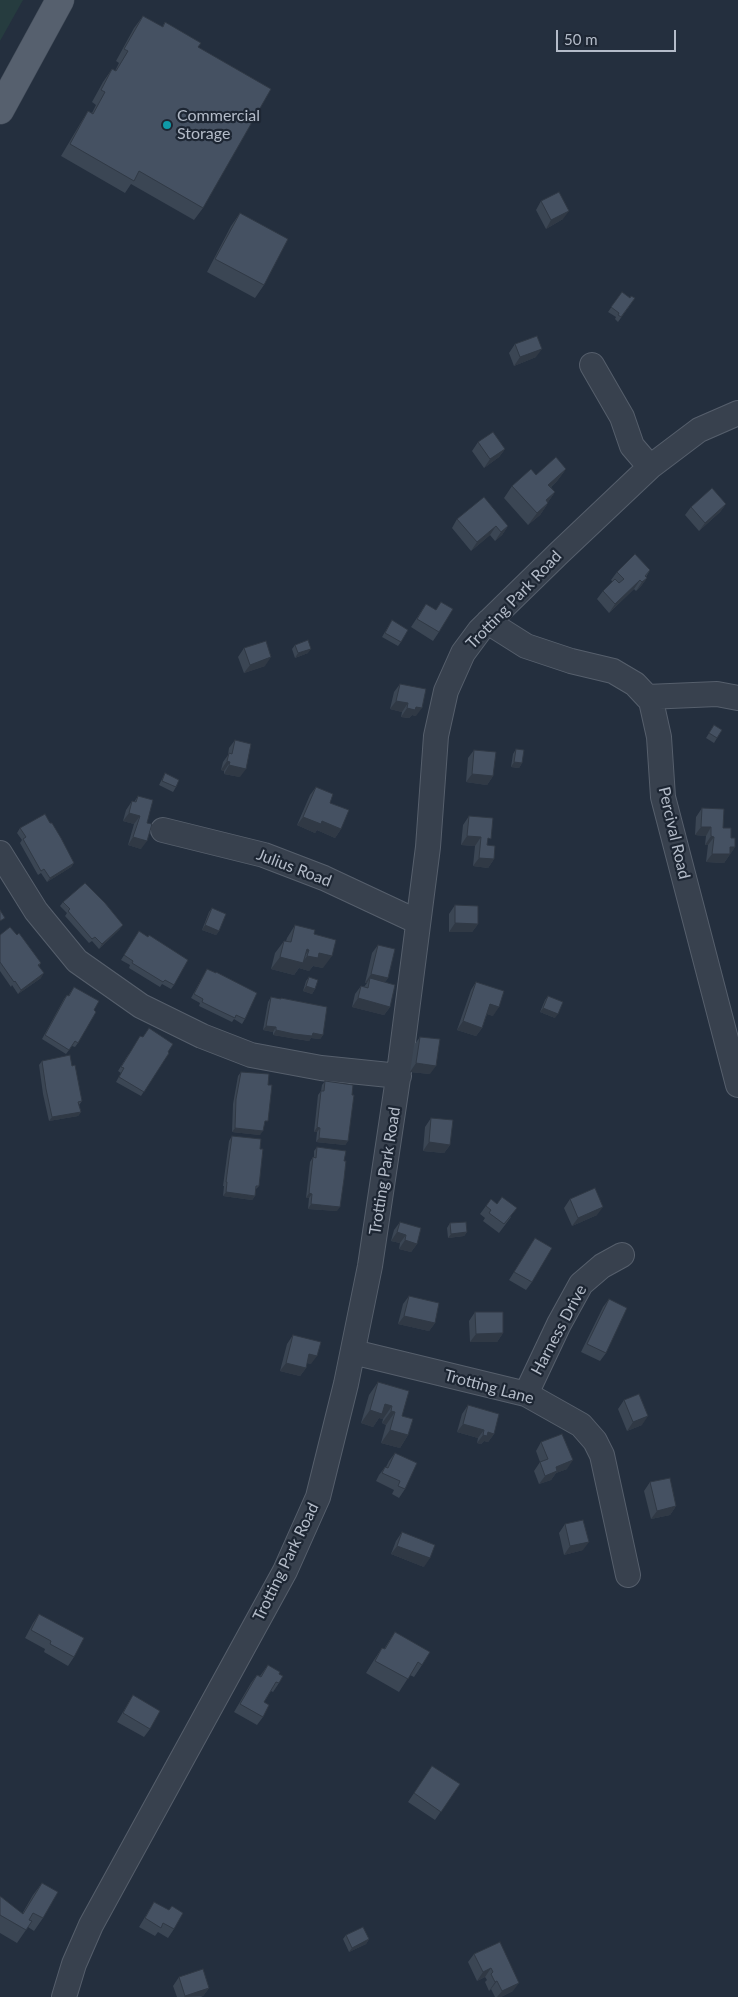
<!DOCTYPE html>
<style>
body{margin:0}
#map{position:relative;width:738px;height:1997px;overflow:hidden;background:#242f3e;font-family:Lato,sans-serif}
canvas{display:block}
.scale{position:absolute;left:556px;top:30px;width:120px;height:22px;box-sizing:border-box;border:2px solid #b4bcc9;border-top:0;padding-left:6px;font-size:15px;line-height:18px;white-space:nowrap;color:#b4bcc9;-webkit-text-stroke:4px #1d2633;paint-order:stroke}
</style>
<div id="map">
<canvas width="738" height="1997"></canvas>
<div class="scale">50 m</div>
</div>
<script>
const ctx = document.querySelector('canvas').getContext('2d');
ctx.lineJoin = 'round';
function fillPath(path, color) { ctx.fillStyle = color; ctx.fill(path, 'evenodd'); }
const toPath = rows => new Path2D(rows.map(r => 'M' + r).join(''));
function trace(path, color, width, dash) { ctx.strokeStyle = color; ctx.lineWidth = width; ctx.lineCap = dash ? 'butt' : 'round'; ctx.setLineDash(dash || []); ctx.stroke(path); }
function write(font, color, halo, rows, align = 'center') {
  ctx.font = font + ' Lato,sans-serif'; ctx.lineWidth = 4.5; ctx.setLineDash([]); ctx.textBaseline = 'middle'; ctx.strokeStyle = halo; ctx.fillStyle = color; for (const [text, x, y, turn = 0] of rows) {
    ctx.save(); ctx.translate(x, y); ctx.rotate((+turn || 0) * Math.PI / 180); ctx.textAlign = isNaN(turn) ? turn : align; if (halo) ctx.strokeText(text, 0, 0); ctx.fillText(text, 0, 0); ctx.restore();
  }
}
const green = toPath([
 [0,0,23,0,0,41]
]);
const minor = toPath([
 [592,365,622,417,632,446,650,467],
 [488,622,526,646,571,661,613,671,635,684,651,701,659,737,663,797,738,1085],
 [647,697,717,694,738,698],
 [163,830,264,855,324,878,418,922],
 [0,853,36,911,77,961,141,1006,202,1036,251,1055,321,1068,399,1076],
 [353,1352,526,1394,581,1425,595,1441,602,1455,628,1575],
 [526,1394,559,1324,581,1284,602,1266,622,1255],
 [64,1997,74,1964,91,1925,285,1571,318,1497,346,1384,370,1266,400,1065,428,847,436,736,446,691,463,653,480,630,558,554,650,467,699,430,738,413]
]);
const major = toPath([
 [0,110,60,0]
]);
const wall = toPath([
 [143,16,162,27,165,22,198,47,203,208,194,220,131,184,125,193,61,156,80,124,88,111,92,113,96,105,92,102,103,82,112,69,115,71,119,63,116,61,134,28],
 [541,201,563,219,546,229,536,210],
 [240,213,264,285,255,298,207,272,231,226],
 [622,292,630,298,635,298,618,322,615,319,616,317,608,312],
 [515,344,536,357,514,366,509,353],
 [478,442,505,449,499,457,484,468,472,451],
 [566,469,557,481,551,487,555,492,548,502,548,503,540,515,528,525,504,498,512,486],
 [726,504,720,512,699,531,685,515,691,507],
 [457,519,508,526,502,535,495,541,490,535,471,551,452,528],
 [650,570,646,577,647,578,641,586,636,591,634,589,609,613,597,599,603,591,613,582,611,580,617,572],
 [441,602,439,632,433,641,411,627,426,604,436,610],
 [392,620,401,642,398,646,382,637],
 [295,645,308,653,295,658,292,649],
 [244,648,265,666,244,673,238,657],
 [400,684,416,716,412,715,409,718,401,717,402,712,390,709,394,692],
 [714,725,722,730,714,743,706,738],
 [235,740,240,777,224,774,224,771,221,770,223,762,228,755,229,748],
 [516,749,522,763,519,768,511,767,513,754],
 [474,750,493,776,487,785,466,782,468,758],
 [165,773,176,787,173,792,159,785],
 [316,787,330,803,341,829,335,838,317,830,315,833,297,825,310,795],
 [138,796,147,823,141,849,128,845,134,824,123,821,126,810,132,801,134,802],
 [702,808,723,828,731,838,735,847,724,863,706,862,708,845,705,845,706,836,695,835,696,817],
 [469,816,487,844,494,859,488,868,473,866,475,846,461,845,463,825],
 [20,828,74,863,71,867,47,882,41,873,38,875,20,843,22,840,17,833],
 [63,902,120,929,99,949,92,941,89,943,65,916,67,913,60,906],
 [455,905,478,924,472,932,449,932,449,914],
 [212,908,219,931,216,935,202,930,209,912],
 [295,925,314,934,323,968,313,966,309,971,299,968,294,975,271,969,275,953,284,941,286,941,287,938],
 [139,931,174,985,171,989,162,984,160,987,129,968,130,965,121,960],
 [0,935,17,935,41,963,39,966,41,978,18,994,12,985,11,987,0,971],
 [378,945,388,978,385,982,390,1007,384,1015,352,1007,355,994,361,986,364,987,367,983,365,983,372,953],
 [207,969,245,1019,242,1024,234,1019,232,1022,199,1006,200,1003,191,998],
 [309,977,315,989,312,994,303,991,306,981],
 [476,982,493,1016,487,1014,482,1028,476,1036,457,1030,471,990],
 [74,987,94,1010,78,1043,75,1047,72,1046,66,1054,42,1039,64,999,67,995,68,996],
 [548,996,555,1018,540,1012,545,1000],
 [271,997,280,999,281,998,323,1035,320,1039,311,1038,309,1041,273,1035,273,1032,263,1030,268,1002],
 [420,1037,430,1074,410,1072,414,1045],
 [168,1052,169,1053,141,1096,116,1082,121,1073,118,1071,128,1055],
 [42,1061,72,1066,82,1101,79,1105,81,1112,78,1116,49,1121,43,1094,39,1065],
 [241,1072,265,1125,264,1125,260,1135,232,1132,233,1104,238,1076],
 [325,1081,352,1095,348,1141,345,1145,316,1142,317,1132,314,1132,318,1095,321,1091,322,1085],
 [431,1118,450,1145,444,1153,423,1151,425,1127],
 [232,1136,260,1149,259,1186,255,1190,255,1196,252,1200,223,1196,224,1186,223,1186,229,1141],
 [317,1147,337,1211,308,1209,309,1198,306,1198,310,1162,313,1157,314,1157,314,1151],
 [491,1199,511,1217,499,1233,483,1221,485,1218,480,1214],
 [570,1199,597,1215,572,1226,564,1208],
 [400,1222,417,1244,411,1252,399,1249,400,1243,391,1241,394,1230],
 [450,1223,467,1232,464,1236,448,1238,447,1228],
 [535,1238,532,1282,526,1290,509,1280],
 [409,1296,435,1323,429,1331,398,1324,403,1304],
 [609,1299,606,1353,600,1361,581,1352,603,1307],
 [475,1312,503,1333,497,1342,470,1342,469,1321],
 [293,1335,311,1364,307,1363,306,1368,300,1376,280,1371,287,1344],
 [378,1382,402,1416,408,1435,400,1448,381,1443,386,1425,382,1423,383,1419,379,1418,373,1427,361,1423,369,1395],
 [624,1400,642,1425,627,1431,618,1409],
 [468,1405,494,1434,488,1442,484,1441,481,1444,477,1443,478,1438,457,1432,462,1414],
 [541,1442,567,1469,556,1473,551,1480,539,1484,534,1471,540,1462,536,1451],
 [395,1453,405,1489,399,1498,392,1494,394,1490,376,1481,379,1475,385,1467,386,1467,389,1461],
 [650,1482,676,1506,670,1515,651,1519,644,1491],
 [565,1524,583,1550,564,1555,559,1533],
 [402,1532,424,1567,391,1554,396,1541],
 [39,1614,74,1657,68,1666,44,1652,45,1649,25,1638,33,1623],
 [395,1632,422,1665,414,1677,410,1675,399,1692,366,1673,374,1660,382,1648,384,1649],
 [268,1665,279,1674,279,1683,273,1692,271,1691,264,1702,263,1717,257,1725,234,1712,251,1683,257,1675,260,1676],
 [133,1695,150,1729,144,1737,117,1722],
 [432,1766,460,1784,435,1820,408,1802],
 [42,1883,43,1918,34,1931,28,1927,17,1943,0,1933,0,1896,22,1914,33,1895],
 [154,1902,174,1929,168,1938,158,1932,155,1936,139,1927],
 [346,1935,369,1939,366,1944,349,1952,343,1939],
 [500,1942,513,1991,501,1997,495,1997,491,1989,489,1991,485,1982,487,1980,485,1977,477,1981,468,1962,474,1954],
 [179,1977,209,1988,203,1996,201,1997,177,1997,173,1986]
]);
const shadedWall = toPath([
 [569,211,563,219,546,229,551,220],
 [542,349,536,357,514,366,520,357],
 [505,449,499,457,484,468,490,459],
 [566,469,557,481,539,497,548,485],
 [555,492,546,505,546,500],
 [548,503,540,515,528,525,537,513],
 [726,504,720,512,699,531,705,523],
 [496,526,490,535,471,551,477,542],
 [508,526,502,535,495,541,501,532],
 [647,578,641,586,636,591,642,582],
 [640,580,634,589,609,613,615,604],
 [311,649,308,653,295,658,298,653],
 [271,657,265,666,244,673,250,665],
 [396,701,408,703,402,712,390,709],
 [416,707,422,708,416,716,412,715,409,718,401,717,407,708],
 [227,761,230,762,224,771,221,770],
 [514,762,522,763,519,768,511,767],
 [229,765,246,769,240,777,224,774],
 [472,774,493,776,487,785,466,782],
 [129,813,140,816,134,824,123,821],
 [303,817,322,821,341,829,335,838,317,830,315,833,297,825],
 [701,827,711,827,706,836,695,835],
 [467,836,481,837,475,846,461,845],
 [711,836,714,837,708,845,705,845],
 [133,837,147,841,141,849,128,845],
 [730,847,735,847,724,863,706,862,712,854],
 [479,858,494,859,488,868,473,866],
 [74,863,71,867,47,882,50,878],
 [455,923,478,924,472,932,449,932],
 [123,925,120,929,99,949,102,944],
 [205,925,219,931,216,935,202,930],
 [307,949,309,950,300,962,302,963,307,956,319,953,332,956,323,968,313,966,309,971,299,968,294,975,271,969,280,957],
 [44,973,41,978,18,994,21,990],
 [371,974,388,978,382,986,370,978,367,983,365,983],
 [306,986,315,989,312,994,303,991],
 [358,998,390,1007,384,1015,352,1007],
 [490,1004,499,1007,493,1016,484,1013],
 [543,1008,558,1014,555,1018,540,1012],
 [463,1021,482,1028,476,1036,457,1030],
 [266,1026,276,1027,273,1032,263,1030],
 [276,1030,313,1033,323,1035,320,1039,311,1038,309,1041,273,1035],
 [416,1063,436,1066,430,1074,410,1072],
 [81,1112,78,1116,49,1121,52,1117],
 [317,1127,320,1128,317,1132,314,1132],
 [235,1128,263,1131,260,1135,232,1132],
 [319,1138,348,1141,345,1145,316,1142],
 [429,1142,450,1145,444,1153,423,1151],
 [226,1192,255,1196,252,1200,223,1196],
 [309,1193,312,1194,309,1198,306,1198],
 [311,1204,340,1207,337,1211,308,1209],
 [603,1207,597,1215,572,1226,578,1218],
 [397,1232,406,1235,400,1243,391,1241],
 [467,1232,464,1236,448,1238,451,1234],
 [405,1240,417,1244,411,1252,399,1249],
 [404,1316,435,1323,429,1331,398,1324],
 [503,1333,497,1342,470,1342,476,1334],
 [309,1354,317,1356,311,1364,304,1362],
 [286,1363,306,1368,300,1376,280,1371],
 [385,1404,392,1406,383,1419,379,1418,373,1427,361,1423,370,1410],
 [391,1411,395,1412,386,1425,382,1423],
 [648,1416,642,1425,627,1431,633,1422],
 [463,1424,484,1430,478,1438,457,1432],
 [390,1430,408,1435,400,1448,381,1443],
 [488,1432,494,1434,488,1442,484,1441,481,1444,477,1443,483,1435],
 [573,1460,567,1469,556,1473,551,1480,539,1484,545,1476,556,1467],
 [676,1506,670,1515,651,1519,657,1511],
 [589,1542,583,1550,564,1555,570,1546],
 [397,1546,430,1558,424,1567,391,1554],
 [369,1939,366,1944,349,1952,352,1948],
 [491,1968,485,1977,477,1981,483,1972],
 [497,1981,491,1989,489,1991,495,1982],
 [519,1983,513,1991,501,1997,497,1997,502,1991],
 [209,1988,203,1996,184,1997,185,1996]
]);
const building = toPath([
 [143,16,163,27,165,22,201,43,198,47,271,89,203,208,139,171,134,181,70,144,88,111,93,114,105,92,101,90,112,69,116,71,128,51,124,49,143,16],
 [559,192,569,211,551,220,541,201,559,192],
 [240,213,288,239,264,285,215,259,240,213],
 [622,292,630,298,631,296,635,298,621,317,618,315,619,313,611,307,622,292],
 [537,336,542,349,520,357,515,344,537,336],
 [493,432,505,449,490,459,478,442,493,432],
 [556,457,566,469,548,485,555,492,546,500,548,503,537,513,512,486,531,469,536,475,556,457],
 [712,488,726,504,705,523,691,507,712,488],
 [484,497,508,526,501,532,496,526,477,542,457,519,484,497],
 [635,554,650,570,645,576,647,578,642,582,640,580,615,604,603,591,615,579,619,583,624,579,617,572,635,554],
 [441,602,453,609,439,632,417,619,426,604,436,610,441,602],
 [392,620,408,630,401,642,385,633,392,620],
 [308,640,311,649,298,653,295,645,308,640],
 [266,641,271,657,250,665,244,648,266,641],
 [400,684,426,689,422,708,416,707,415,710,407,708,408,703,396,701,400,684],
 [714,725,722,730,717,738,709,733,714,725],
 [235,740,251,744,246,769,229,765,230,762,227,761,229,753,232,754,235,740],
 [516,749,524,750,522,763,514,762,516,749],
 [474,750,496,752,493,776,472,774,474,750],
 [165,773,179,780,176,787,162,781,165,773],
 [316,787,333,794,330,803,349,810,341,829,322,821,321,824,303,817,316,787],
 [138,796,153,800,147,823,152,824,147,841,133,837,140,816,129,813,132,801,136,802,138,796],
 [702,808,724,809,723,828,731,828,731,838,735,838,735,847,730,847,730,854,712,854,714,837,711,836,711,827,701,827,702,808],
 [45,814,50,823,52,823,61,838,74,863,50,878,44,869,41,871,23,839,26,837,20,828,45,814],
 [469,816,493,818,491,839,488,838,487,845,495,846,494,859,479,858,481,837,467,836,469,816],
 [85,883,105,903,123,925,102,944,95,937,92,939,68,911,70,909,63,902,85,883],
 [455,905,478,906,478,924,455,923,455,905],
 [212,908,226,914,219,931,205,925,212,908],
 [0,910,5,918,0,921,0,910],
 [295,925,315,930,314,934,336,940,332,956,319,953,318,958,307,956,309,950,307,949,303,963,280,957,284,941,291,942,295,925],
 [10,927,17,935,19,933,41,963,38,965,44,973,21,990,15,981,14,982,0,962,0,935,10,927],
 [139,931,148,937,149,935,188,960,174,985,165,980,163,982,132,963,133,961,124,955,139,931],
 [378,945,395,949,388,978,371,974,378,945],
 [207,969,216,973,216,972,257,993,245,1019,236,1015,235,1018,218,1010,202,1002,203,999,194,994,207,969],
 [309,977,318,980,315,989,306,986,309,977],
 [370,978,395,985,390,1007,358,998,361,986,368,988,370,978],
 [476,982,504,991,499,1007,490,1004,482,1028,463,1021,476,982],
 [74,987,99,1001,94,1010,96,1012,78,1043,75,1041,69,1050,45,1035,67,995,69,996,74,987],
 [548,996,563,1002,558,1014,543,1008,548,996],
 [271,997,281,999,281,998,327,1007,323,1035,313,1033,312,1036,294,1034,276,1030,276,1027,266,1026,271,997],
 [149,1028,173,1044,168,1052,169,1053,144,1092,119,1077,124,1068,121,1067,131,1051,140,1036,143,1037,149,1028],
 [420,1037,440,1039,436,1066,416,1063,420,1037],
 [70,1055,72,1066,75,1065,82,1101,78,1102,81,1112,52,1117,46,1089,42,1061,70,1055],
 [241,1072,269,1074,268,1085,272,1085,268,1121,265,1121,263,1131,235,1128,236,1099,241,1072],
 [325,1081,353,1085,352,1095,354,1095,348,1141,319,1138,320,1128,317,1127,321,1091,324,1091,325,1081],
 [431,1118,453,1120,450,1145,429,1142,431,1118],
 [232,1136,261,1139,260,1149,263,1149,259,1186,256,1186,255,1196,226,1192,227,1182,226,1182,232,1136],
 [317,1147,346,1151,344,1161,346,1161,344,1179,340,1207,311,1204,312,1194,309,1193,313,1157,316,1158,317,1147],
 [595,1188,603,1207,578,1218,570,1199,595,1188],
 [502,1197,517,1208,504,1224,489,1213,491,1210,486,1206,491,1199,497,1204,502,1197],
 [400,1222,421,1228,417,1244,405,1240,406,1235,397,1232,400,1222],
 [466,1222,467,1232,451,1234,450,1223,466,1222],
 [535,1238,552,1248,532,1282,514,1272,535,1238],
 [409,1296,439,1303,435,1323,404,1316,409,1296],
 [609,1299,627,1308,606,1353,587,1344,609,1299],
 [475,1312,503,1312,503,1333,476,1334,475,1312],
 [293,1335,321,1342,317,1356,309,1354,306,1368,286,1363,293,1335],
 [378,1382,409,1391,402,1416,413,1419,408,1435,390,1430,395,1412,391,1411,392,1406,385,1404,382,1414,370,1410,378,1382],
 [639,1394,648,1416,633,1422,624,1400,639,1394],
 [468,1405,499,1414,494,1434,488,1432,487,1436,483,1435,484,1430,463,1424,468,1405],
 [562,1434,573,1460,556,1467,557,1471,545,1476,540,1462,548,1459,541,1442,562,1434],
 [395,1453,417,1463,405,1489,398,1486,400,1481,382,1473,385,1467,388,1468,395,1453],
 [670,1478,676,1506,657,1511,650,1482,670,1478],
 [583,1520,589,1542,570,1546,565,1524,583,1520],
 [402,1532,435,1545,430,1558,397,1546,402,1532],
 [39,1614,84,1638,74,1657,50,1644,51,1641,31,1630,39,1614],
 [395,1632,430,1652,422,1665,418,1662,408,1679,375,1661,382,1648,385,1649,395,1632],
 [268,1665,280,1672,279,1674,283,1676,279,1683,276,1682,264,1702,269,1705,263,1717,240,1704,257,1675,261,1677,268,1665],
 [133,1695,160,1711,150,1729,123,1713,133,1695],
 [432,1766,460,1784,441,1812,414,1793,432,1766],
 [42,1883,58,1892,43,1918,33,1913,29,1920,32,1921,26,1930,0,1915,0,1896,23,1914,42,1883],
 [154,1902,169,1910,172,1906,183,1913,174,1929,163,1923,161,1928,145,1918,154,1902],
 [363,1927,369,1939,352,1948,346,1935,363,1927],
 [500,1942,519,1983,502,1991,497,1981,495,1982,491,1974,493,1972,491,1968,483,1972,474,1954,500,1942],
 [203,1969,209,1988,185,1996,179,1977,203,1969]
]);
const markers = [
 [167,125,5,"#0f9aa8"]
];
const poiNames = [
 ["Commercial",177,116],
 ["Storage",177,134]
];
const streetNames = [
 ["Trotting Park Road",514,600,-46],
 ["Percival Road",674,833,77],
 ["Julius Road",294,868,21],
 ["Trotting Park Road",385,1171,-81],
 ["Harness Drive",559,1330,-62],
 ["Trotting Lane",489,1387,15],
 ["Trotting Park Road",286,1562,-64]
];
fillPath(green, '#263c3f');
trace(minor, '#565f6c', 26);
trace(major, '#414a57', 29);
trace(minor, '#38414e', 24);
trace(major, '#56606e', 28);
fillPath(wall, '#3b4654');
fillPath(shadedWall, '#303945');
fillPath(building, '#455162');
trace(building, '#303945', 1);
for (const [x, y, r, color] of markers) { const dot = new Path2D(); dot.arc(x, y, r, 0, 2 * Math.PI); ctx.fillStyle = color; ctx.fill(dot); trace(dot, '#1d2633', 2); }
write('16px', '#b4bcc9', '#1d2633', poiNames, 'left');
write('16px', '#b4bcc9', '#1d2633', streetNames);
</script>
